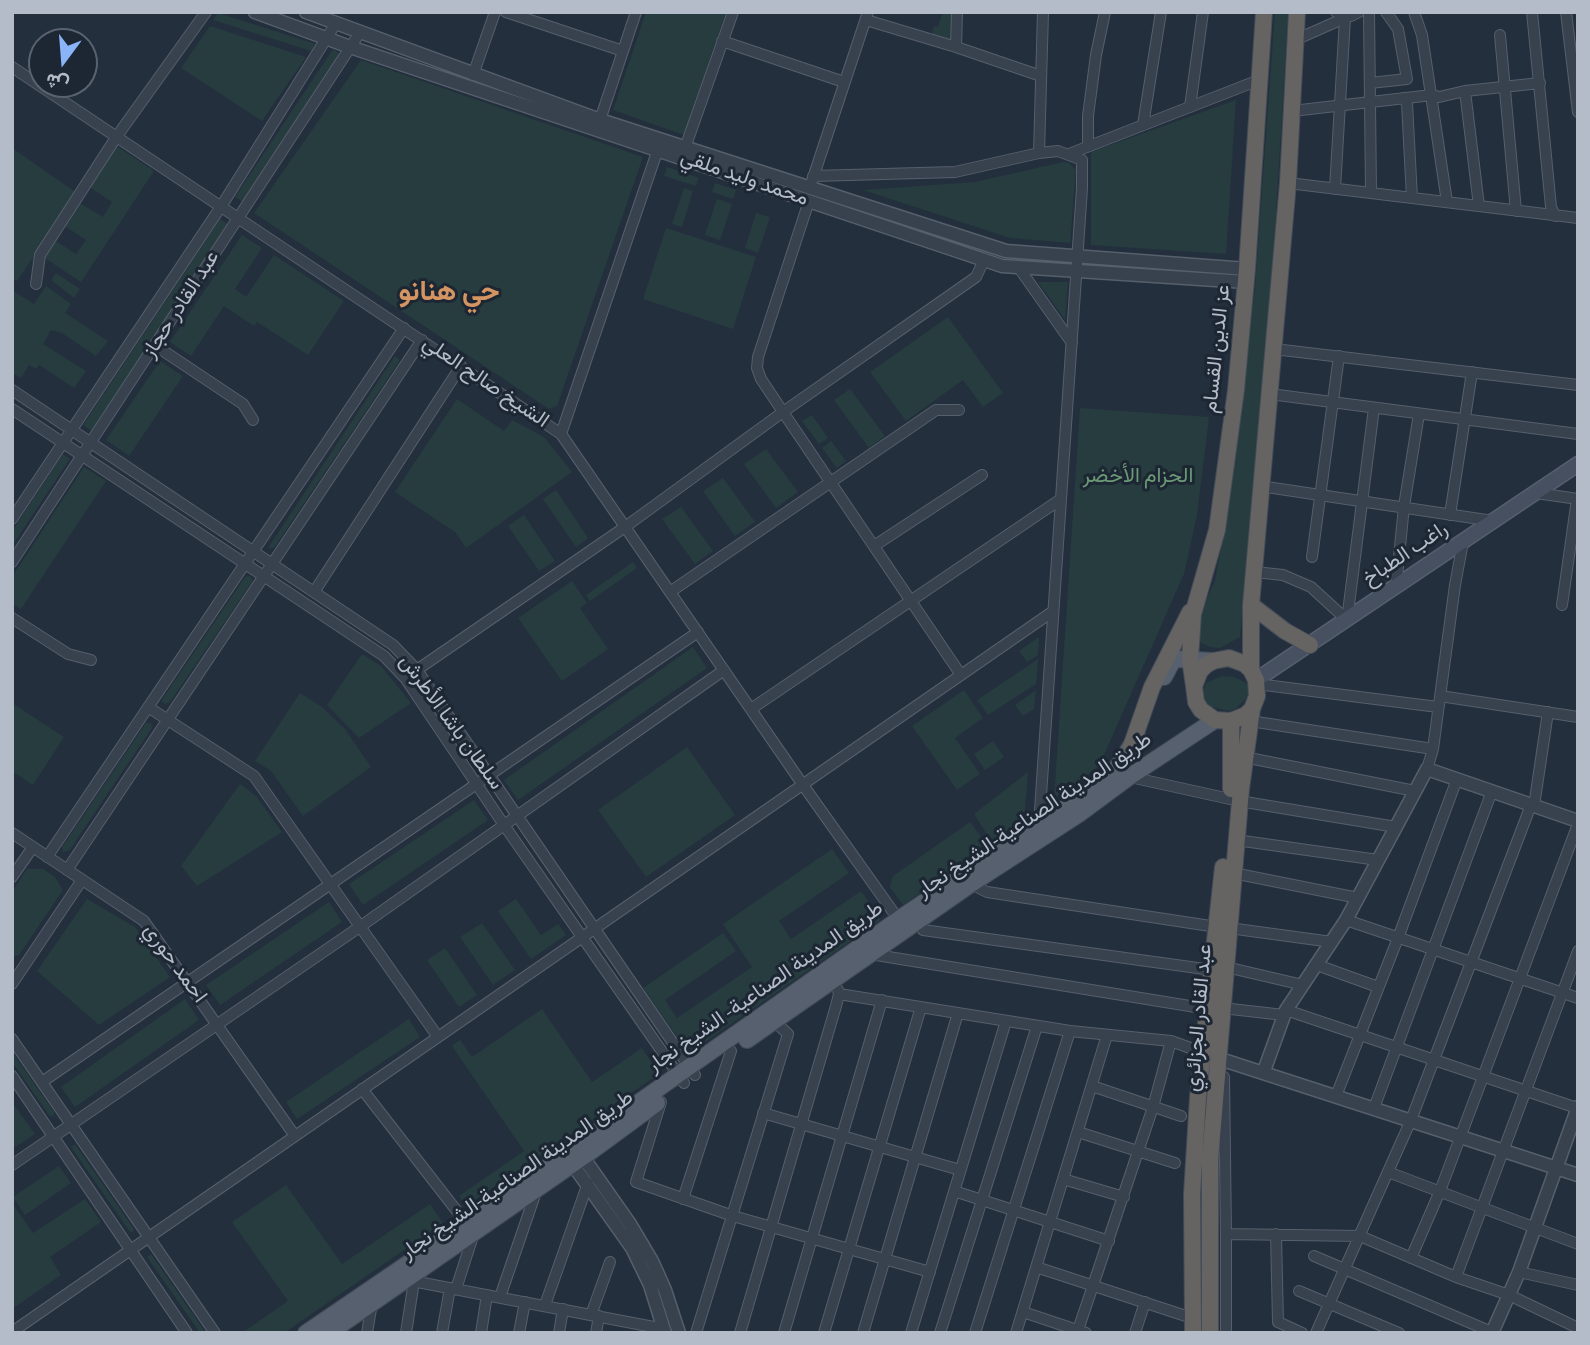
<!DOCTYPE html>
<meta charset="utf-8">
<style>
body{margin:0}
#map{position:relative;width:1590px;height:1345px;overflow:hidden;background:#242f3e;font-family:"Source Sans 3",Vazirmatn,sans-serif}
canvas{display:block}
.frame{position:absolute;inset:0;border:14px solid #b4bcc9;pointer-events:none}
.north{position:absolute;left:28px;top:28px;width:70px;height:70px;box-sizing:border-box;background:#1d2633;border:2px solid #59626f;border-radius:50%;rotate:196deg;font-size:19px;font-weight:700;line-height:28px;text-align:center;color:#b4bcc9}
.north::after{content:'';display:block;margin:auto;width:24px;height:32px;background:#8ab4f8;clip-path:polygon(50% 0,100% 100%,50% 72%,0 100%)}
</style>
<div id="map">
<canvas width="1590" height="1345"></canvas>
<div class="frame"></div>
<div class="north">ش</div>
</div>
<script>
const ctx = document.querySelector('canvas').getContext('2d');
ctx.lineJoin = 'round';
function fillPath(path, color) { ctx.fillStyle = color; ctx.fill(path, 'evenodd'); }
const toPath = rows => new Path2D(rows.map(r => 'M' + r).join(''));
function trace(path, color, width, dash) { ctx.strokeStyle = color; ctx.lineWidth = width; ctx.lineCap = dash ? 'butt' : 'round'; ctx.setLineDash(dash || []); ctx.stroke(path); }
function write(font, color, halo, rows, align = 'center') {
  ctx.font = font + ' "Source Sans 3",Vazirmatn,sans-serif'; ctx.lineWidth = 6; ctx.setLineDash([]); ctx.textBaseline = 'middle'; ctx.strokeStyle = halo; ctx.fillStyle = color; for (const [text, x, y, turn = 0] of rows) {
    ctx.save(); ctx.translate(x, y); ctx.rotate((+turn || 0) * Math.PI / 180); ctx.textAlign = isNaN(turn) ? turn : align; if (halo) ctx.strokeText(text, 0, 0); ctx.fillText(text, 0, 0); ctx.restore();
  }
}
const green = toPath([
 [646,12,726,12,684,135,613,110],
 [943,12,955,12,952,42,931,36,934,26,938,27],
 [1275,12,1288,12,1268,349,1240,637,1220,648,1210,647,1201,643,1195,624,1215,581,1229,505,1255,288],
 [218,13,316,44,311,51,213,20],
 [210,26,306,57,262,121,181,68],
 [333,49,341,55,243,202,235,197],
 [361,60,643,157,557,406,549,409,254,213],
 [1236,100,1226,254,1091,245,1091,152],
 [115,145,154,171,81,282,40,255,53,239,76,254,86,240,63,225,78,202,103,217,112,202,88,186],
 [12,148,77,193,17,281,12,278],
 [1063,162,1069,163,1076,170,1070,243,1010,238,863,190,975,182],
 [667,167,699,178,696,186,664,176],
 [715,183,736,190,733,199,712,192],
 [684,188,693,191,682,227,672,224],
 [717,199,732,204,720,240,705,235],
 [756,213,770,217,758,253,745,248],
 [220,219,228,224,91,431,83,425],
 [666,228,756,257,733,329,643,299],
 [242,235,262,248,235,289,246,297,274,255,344,301,308,355,257,322,254,326,224,306,191,356,170,342],
 [56,273,80,289,74,298,51,280],
 [1038,282,1068,282,1065,320],
 [46,286,71,304,65,313,108,341,96,356,62,333,51,330,43,344,86,371,74,388,39,365,36,369,29,365,21,378,12,373,12,290,34,304],
 [948,317,1003,393,983,407,963,380,906,421,870,372],
 [395,356,399,359,399,362,274,548,268,548],
 [160,361,183,376,129,456,106,440],
 [850,389,885,436,869,448,834,400],
 [457,399,504,431,512,420,544,437,572,472,466,548,455,532,395,492],
 [1080,408,1209,417,1197,515,1184,574,1099,766,1054,799],
 [812,415,828,438,819,444,802,421],
 [831,441,846,461,837,468,822,448],
 [766,449,798,492,776,508,744,464],
 [63,454,70,459,12,546,12,531],
 [84,467,106,481,21,609,12,603,12,577],
 [723,478,755,522,735,536,703,491],
 [556,490,588,538,576,547,543,499],
 [681,507,713,551,695,564,662,519],
 [524,515,555,561,539,571,508,526],
 [633,562,637,568,590,601,586,595],
 [249,576,252,578,252,582,170,702,165,704,162,701,163,698,245,577],
 [572,581,587,603,580,608,608,649,562,681,518,618],
 [1039,637,1038,655,1027,662,1019,651],
 [693,647,707,668,518,800,504,780],
 [362,654,381,666,411,703,359,738,327,705],
 [1038,659,1036,684,988,715,977,700],
 [1222,676,1234,677,1249,684,1250,691,1247,697,1236,709,1230,711,1211,707,1205,702,1202,695,1206,683],
 [964,690,983,718,955,738,980,774,957,790,912,726],
 [1036,690,1034,709,1023,716,1015,705],
 [300,693,322,707,345,729,371,767,303,816,271,771,255,761],
 [12,703,64,737,33,785,12,771],
 [146,723,151,723,152,728,69,851,63,852,62,847],
 [993,741,1004,757,985,770,974,754],
 [687,747,735,815,646,877,598,810],
 [1028,772,1024,820,992,842,974,814],
 [240,784,256,796,282,832,197,886,181,866],
 [474,800,488,820,363,905,349,884],
 [970,822,988,846,903,905,890,887,893,876],
 [832,849,849,873,779,921,791,939,861,891,881,920,692,1051,684,1040,681,1042,643,988,723,933,736,951,665,1000,677,1018,752,967,723,924],
 [27,869,43,869,55,877,63,890,19,955,14,956,12,955,12,892],
 [87,899,135,927,170,977,99,1025,37,971],
 [516,899,541,935,558,924,566,935,531,959,498,911],
 [329,902,342,922,220,1005,206,985],
 [482,923,515,970,493,985,460,937],
 [445,948,477,995,459,1007,427,960],
 [185,999,199,1020,75,1107,61,1087],
 [542,1009,592,1082,642,1048,659,1074,466,1206,459,1196,524,1151,452,1046,460,1040,472,1057],
 [409,1019,420,1037,297,1119,286,1102],
 [12,1052,54,1112,53,1117,49,1115,12,1062],
 [12,1102,35,1134,12,1149],
 [75,1144,134,1229,133,1232,130,1232,71,1147],
 [59,1166,71,1183,25,1215,13,1197],
 [286,1185,342,1264,430,1204,443,1223,284,1333,247,1333,245,1331,288,1301,232,1222],
 [85,1199,101,1222,50,1257,61,1275,12,1309,12,1203,33,1233],
 [151,1254,206,1333,200,1333,147,1257]
]);
const minor = toPath([
 [506,12,623,51],
 [1336,12,1351,16,1359,12],
 [1369,12,1371,193],
 [1414,12,1422,35,1447,202],
 [1532,12,1551,207,1555,216],
 [1566,12,1578,112],
 [866,20,956,47,1041,76],
 [1500,35,1516,211],
 [1295,40,1347,17],
 [722,41,844,82],
 [956,47,957,12],
 [12,67,561,434,803,785,901,923],
 [473,75,495,12],
 [1370,83,1407,79,1398,29,1386,12],
 [1465,91,1479,206],
 [1403,98,1407,103,1412,198],
 [1190,107,1203,12],
 [1292,111,1432,95,1439,97,1465,91,1540,83],
 [600,120,636,12],
 [1143,125,1161,12],
 [1088,146,1088,116,1096,55,1105,12],
 [685,148,733,12],
 [1039,153,1043,12],
 [1069,154,1259,80],
 [813,176,955,172,1039,153,1058,151,1082,160,1082,188,1039,825],
 [812,181,868,12],
 [1288,183,1578,218],
 [1335,189,1345,18],
 [809,201,758,357,757,368,761,379,783,412,961,675],
 [1019,268,1072,343],
 [36,284,40,255,117,136,206,12],
 [156,346,243,404,253,420],
 [1274,349,1578,385],
 [12,390,393,645,417,670,695,1075],
 [1270,394,1578,434],
 [12,409,384,656,405,678,504,825,684,1083],
 [561,434,658,149],
 [1260,486,1493,521],
 [1536,493,1578,499],
 [1450,515,1472,372],
 [12,519,222,205,336,23],
 [874,546,982,475],
 [1312,557,1339,356],
 [12,562,361,31],
 [1255,572,1283,575,1311,587,1347,620],
 [1396,587,1404,506,1419,414],
 [314,592,461,366],
 [670,592,936,410,959,410],
 [1562,605,1577,499],
 [12,618,68,654,91,660],
 [1347,620,1374,408],
 [405,678,625,527,783,412,976,277,984,260],
 [1257,684,1438,707],
 [1440,696,1578,717],
 [148,707,254,776,438,1037],
 [751,709,1061,499],
 [1250,721,1433,749],
 [1244,757,1415,791],
 [1427,769,1433,749,1455,585,1463,542],
 [1130,777,1230,799],
 [1239,801,1396,827],
 [1534,806,1548,712],
 [12,833,144,921,295,1136],
 [1236,840,1378,860],
 [47,857,404,328],
 [67,870,422,340],
 [1233,873,1358,898],
 [12,877,33,847],
 [971,884,987,892,1217,927],
 [919,920,923,930,1212,970],
 [1346,920,1578,998],
 [1229,928,1332,942],
 [870,954,1208,1009],
 [1317,965,1378,987],
 [1226,967,1303,985],
 [12,984,82,880],
 [839,994,1070,1031,1171,1041,1204,1053],
 [1222,1008,1284,1015],
 [1286,1010,1577,1108],
 [12,1039,215,1333],
 [12,1076,187,1333],
 [1224,1077,1226,1234,1360,1236,1456,1277,1509,1295,1578,1328],
 [42,1082,698,632],
 [1092,1086,1181,1116],
 [362,1089,474,1233,456,1289],
 [1336,1096,1398,938,1457,779],
 [661,1102,636,1182,733,1216,930,1272],
 [1374,1108,1492,791],
 [763,1113,960,1170],
 [1078,1132,1175,1163],
 [12,1165,361,926,724,670],
 [1388,1172,1578,1244],
 [1063,1179,1124,1197],
 [954,1191,1109,1241],
 [683,1199,731,1051],
 [1226,1234,1226,1333],
 [1276,1234,1278,1322,1302,1333],
 [1314,1256,1494,1333],
 [1411,1258,1440,1191,1578,824],
 [1036,1267,1192,1318],
 [1519,1272,1578,1285],
 [1456,1277,1578,951],
 [407,1280,664,1329],
 [1299,1291,1399,1333],
 [500,1297,536,1192],
 [545,1305,588,1183],
 [1023,1312,1086,1333],
 [591,1315,610,1262],
 [12,1332,1052,612],
 [367,1333,372,1303],
 [406,1333,414,1281],
 [442,1333,450,1288],
 [481,1333,487,1295],
 [519,1333,525,1302],
 [559,1333,563,1309],
 [596,1333,599,1316],
 [696,1333,788,1034,774,1021],
 [740,1333,836,1006,839,994,838,990],
 [784,1333,882,1000],
 [824,1333,921,1007],
 [863,1333,958,1013],
 [911,1333,1006,1021],
 [940,1333,1037,1026],
 [975,1333,1070,1031],
 [1016,1333,1107,1035],
 [1077,1333,1153,1107,1171,1041],
 [1135,1333,1145,1302],
 [1316,1333,1411,1120,1531,805]
]);
const tertiary = toPath([
 [255,12,350,47,1002,266,1246,282],
 [306,12,600,120,1006,251,1247,269],
 [1217,1058,1578,1175],
 [1264,1071,1286,1010,1346,920,1427,769,1578,821],
 [583,1157,630,1224,652,1261,665,1290,679,1333],
 [573,1165,632,1248,650,1285,665,1333],
 [1492,1333,1519,1272,1578,1107]
]);
const secondary = toPath([
 [1256,680,1578,464]
]);
const primary = toPath([
 [1164,677,1172,662,1177,659,1213,661],
 [747,1040,971,884,1079,814,1129,777,1215,720],
 [306,1333,466,1224,899,919,1096,787,1119,765,1137,736],
 [329,1333,593,1150,657,1103]
]);
const trunk = toPath([
 [1251,605,1285,631,1310,645],
 [1251,670,1245,664,1229,658,1213,661,1206,665,1200,671,1194,686,1196,702,1201,710,1215,720,1231,721,1246,715,1252,709,1257,696,1256,680,1251,670,1251,605,1288,183,1297,12],
 [1194,686,1190,659,1193,614,1217,530,1236,390,1247,269,1264,12],
 [1231,721,1231,789],
 [1131,747,1152,687,1190,612],
 [1193,1333,1192,1194,1198,1097,1223,867],
 [1210,1333,1210,1160,1241,789,1252,709]
]);
const streetNames = [
 ["محمد وليد ملقي",744,179,19],
 ["عبد القادر حجاز",182,305,-57],
 ["عز الدين القسام",1218,349,-84],
 ["الشيخ صالح العلي",485,383,34],
 ["راغب الطباخ",1406,555,-34],
 ["سلطان باشا الأطرش",450,723,54],
 ["طريق المدينة الصناعية-الشيخ نجار",1035,816,-34],
 ["احمد حوري",174,964,54],
 ["طريق المدينة الصناعية- الشيخ نجار",766,988,-35],
 ["عبد القادر الجزائري",1200,1018,-85],
 ["طريق المدينة الصناعية-الشيخ نجار",518,1176,-35]
];
const parkNames = [
 ["الحزام الأخضر",1138,477]
];
const districtNames = [
 ["حي هنانو",449,294]
];
fillPath(green, '#263c3f');
trace(minor, '#565f6c', 12);
trace(tertiary, '#565f6c', 15);
trace(secondary, '#565f6c', 17);
trace(primary, '#414a57', 18);
trace(trunk, '#434c59', 18);
trace(minor, '#38414e', 10);
trace(tertiary, '#38414e', 12);
trace(secondary, '#465061', 14);
trace(primary, '#56606e', 16);
trace(trunk, '#656462', 16);
write('21px', '#b4bcc9', '#1d2633', streetNames);
write('21px', '#6b9a76', '#1d2633', parkNames);
write('bold 28px', '#d59563', '#1d2633', districtNames);
</script>
